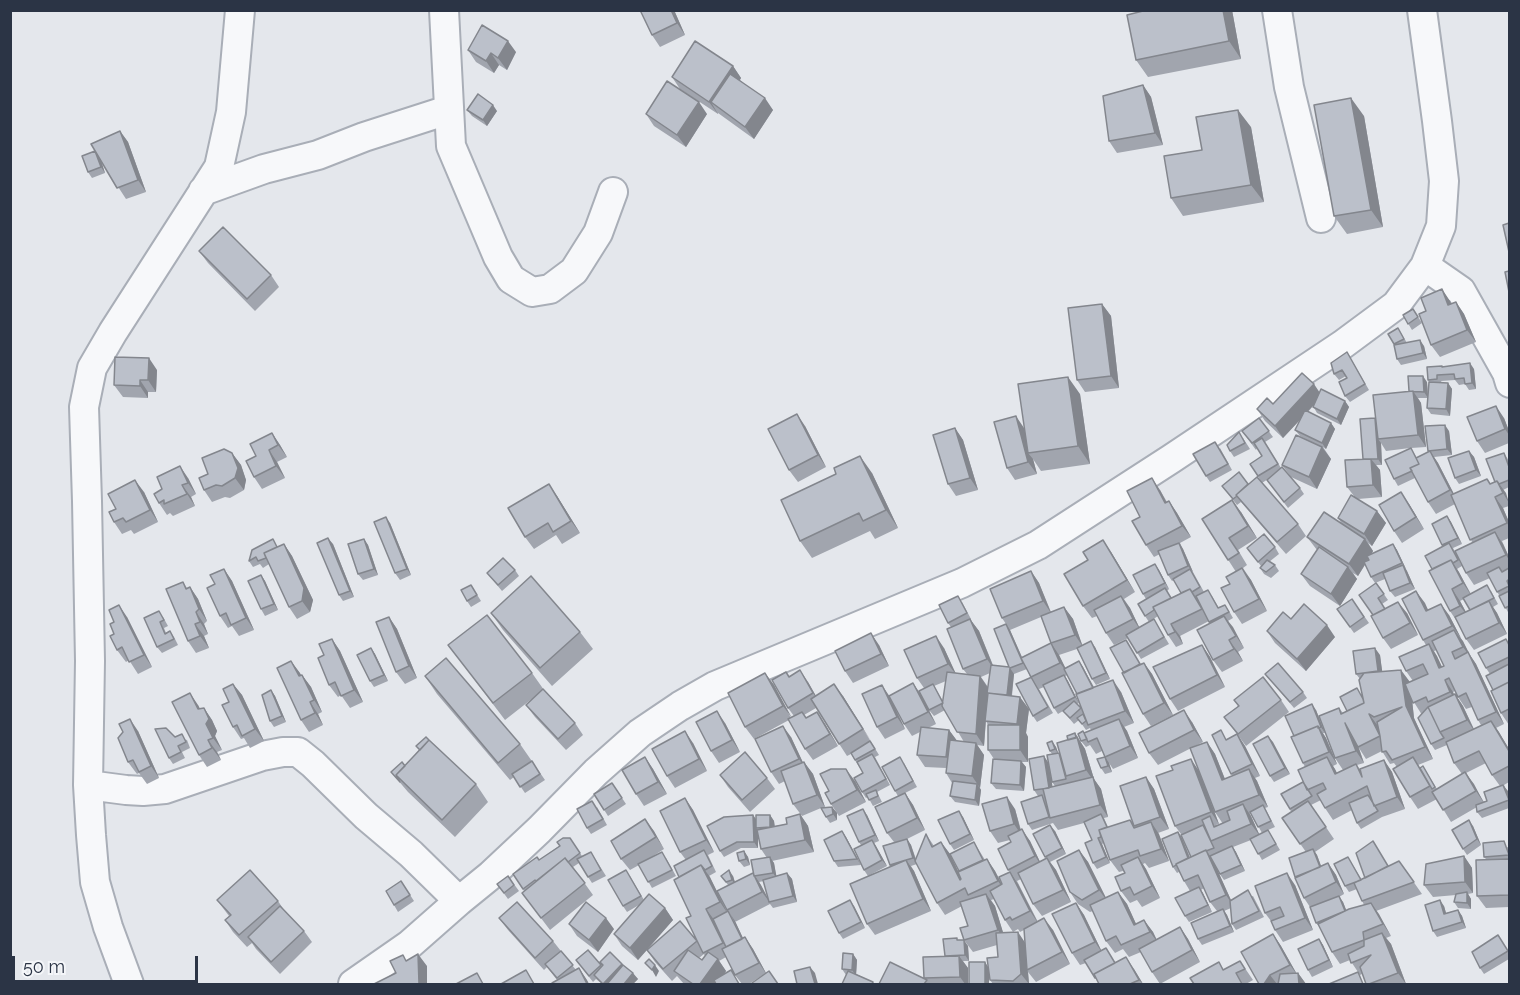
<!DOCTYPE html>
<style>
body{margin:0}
#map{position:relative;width:1520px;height:995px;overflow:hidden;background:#e4e7ec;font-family:Raleway,sans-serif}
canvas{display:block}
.frame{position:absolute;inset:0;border:12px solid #2b3445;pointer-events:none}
.scale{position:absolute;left:12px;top:956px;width:186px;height:27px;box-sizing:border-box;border:3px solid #2b3445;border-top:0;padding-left:8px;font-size:18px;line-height:21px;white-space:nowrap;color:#2b3445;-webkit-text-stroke:4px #f4f6f9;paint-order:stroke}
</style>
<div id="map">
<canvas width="1520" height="995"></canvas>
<div class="frame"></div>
<div class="scale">50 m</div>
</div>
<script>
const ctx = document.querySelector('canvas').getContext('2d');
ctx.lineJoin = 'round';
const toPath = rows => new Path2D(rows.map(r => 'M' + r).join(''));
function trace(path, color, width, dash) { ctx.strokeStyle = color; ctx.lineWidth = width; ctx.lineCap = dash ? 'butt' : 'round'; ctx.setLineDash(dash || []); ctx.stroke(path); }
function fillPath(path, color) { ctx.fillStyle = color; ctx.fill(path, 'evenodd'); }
const minor = toPath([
 [444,10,451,146,498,257,511,279,532,292,550,289,574,271,598,233,613,192],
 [1277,10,1289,87,1321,218],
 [203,191,264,169,318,155,364,137,448,110],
 [1425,266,1461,291,1507,373,1510,383],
 [88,785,126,790,143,791,165,789,262,756,283,752,298,752,313,764,366,816,411,854,459,901],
 [129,984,108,927,95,882,91,835,88,785,90,661,87,501,84,407,92,368,113,332,219,167,231,112,240,10],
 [353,984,409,945,459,901,491,875,539,830,596,772,640,733,680,706,715,686,962,583,1038,545,1171,459,1342,345,1396,305,1425,266,1441,226,1444,181,1437,121,1422,10]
]);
const wall = toPath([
 [640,10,674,10,685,35,660,47,652,35],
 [1232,10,1241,59,1148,77,1136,60],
 [468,50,516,52,507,70,499,65,494,73,476,62],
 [733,66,741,78,740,80,773,110,754,139,718,113,718,114,680,89,672,77],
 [1143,85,1151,97,1163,145,1117,153,1109,141],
 [467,110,497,111,487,126,472,116],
 [646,114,707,114,686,147,654,126],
 [1364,116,1383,227,1347,234,1334,216],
 [1251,127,1264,202,1183,216,1171,198,1202,150],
 [120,131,128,142,146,192,126,199,100,159,105,173,92,178,88,172,95,151],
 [199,251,271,275,279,287,255,311,208,263],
 [1442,289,1451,304,1456,302,1464,314,1476,342,1440,357,1431,345,1426,311],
 [1102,304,1111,316,1119,388,1085,392,1077,380],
 [1413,309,1422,323,1412,330,1403,315],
 [1398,328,1407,343,1424,346,1427,359,1401,365,1397,359,1395,345,1388,334],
 [1347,352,1369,390,1350,402,1345,396,1347,378,1346,376,1339,380,1334,374],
 [1443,367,1474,369,1476,389,1469,390,1465,384,1459,385,1455,380,1441,381,1442,383,1448,383,1452,389,1450,416,1431,414,1427,408,1428,398,1418,398,1421,403,1426,447,1411,448,1417,458,1429,452,1449,431,1452,455,1434,457,1438,463,1454,494,1487,479,1491,484,1495,482,1504,453,1509,461,1509,487,1503,490,1509,502,1509,506,1503,508,1509,522,1509,538,1502,541,1509,557,1509,614,1490,578,1474,585,1466,573,1462,566,1457,569,1471,594,1491,591,1498,604,1493,607,1497,613,1507,634,1474,650,1466,639,1458,623,1450,611,1432,569,1443,547,1432,524,1447,516,1451,522,1462,544,1453,548,1461,564,1472,542,1455,504,1436,514,1428,502,1415,478,1398,486,1394,479,1410,448,1386,451,1381,443,1382,465,1376,465,1380,470,1382,497,1358,499,1377,511,1386,523,1372,546,1368,543,1373,551,1372,554,1393,544,1397,550,1406,569,1415,589,1395,597,1390,591,1385,579,1375,583,1371,577,1365,565,1358,576,1353,573,1357,579,1340,606,1310,586,1301,574,1317,550,1307,537,1342,524,1338,518,1354,496,1347,487,1363,459,1375,418,1409,391,1427,382,1428,395,1429,382,1428,380],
 [1464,599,1470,610,1466,612,1460,601],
 [157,370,156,392,148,392,148,398,123,397,114,385],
 [1319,392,1345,401,1349,407,1341,425,1317,413,1313,406,1308,412,1331,423,1335,429,1326,449,1323,447,1331,459,1317,489,1291,477,1282,465,1315,444,1300,436,1295,430,1300,420,1283,438,1265,421,1257,409,1273,404],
 [1080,394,1090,464,1041,471,1033,459,1037,474,1015,480,1007,468,1024,428,1025,433],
 [1259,418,1273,437,1265,442,1281,468,1300,488,1304,494,1288,508,1267,480,1268,479,1262,483,1250,464,1262,456,1257,448,1256,450,1242,431],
 [1504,418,1509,431,1509,443,1485,453,1477,441],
 [805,426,826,467,798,482,789,470],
 [955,428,963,440,978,490,956,496,948,484],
 [272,433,280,445,287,457,277,462,285,478,262,489,254,477,256,456],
 [1243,438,1250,449,1234,457,1230,451],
 [1220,448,1232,470,1210,482,1206,476],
 [1469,451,1474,457,1481,476,1459,484,1455,478],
 [232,453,241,465,246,480,244,490,230,498,225,497,212,502,204,490,208,474],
 [872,473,898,528,875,539,870,531,812,558,800,541],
 [188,478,196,494,191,497,195,506,173,516,170,513,167,515,159,503],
 [1248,484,1298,524,1306,536,1286,554,1241,502,1237,505,1222,486],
 [1160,490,1167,502,1169,501,1177,513,1191,537,1180,543,1183,549,1193,572,1204,592,1212,596,1219,608,1225,605,1229,611,1233,618,1228,621,1244,648,1238,652,1243,661,1222,672,1213,660,1210,623,1209,621,1180,636,1183,644,1176,647,1168,635,1158,616,1149,622,1145,616,1146,599,1143,594,1155,564,1159,570,1169,589,1167,591,1171,598,1181,593,1174,580,1172,581,1168,575,1160,554,1154,557,1146,545,1140,517],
 [144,492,158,522,134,534,131,530,122,534,114,522,116,509],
 [557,496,580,533,562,544,556,535,534,549,525,537],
 [1409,504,1424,529,1402,543,1394,531],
 [1241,512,1257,538,1238,550,1247,565,1243,568,1251,580,1267,611,1242,624,1234,612,1230,584,1236,572,1202,519],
 [390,523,411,575,400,580,395,573],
 [364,539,368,545,378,575,363,580,358,574],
 [284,544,292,556,313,600,310,612,297,619,289,607,269,564,263,568,260,564,253,567,249,561],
 [333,544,354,597,343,601,339,595],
 [1275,547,1279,554,1269,562,1275,565,1279,571,1271,578,1264,574,1260,568,1261,566,1247,548],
 [1111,552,1135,592,1124,599,1130,608,1139,627,1154,619,1169,644,1141,659,1128,638,1114,645,1106,633,1097,616,1092,618,1083,606],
 [224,569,232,581,254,630,239,636,232,626,228,628,220,616,215,584],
 [515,570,519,576,502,591,487,573],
 [1031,571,1039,583,1051,612,1064,607,1073,619,1082,645,1095,647,1110,679,1096,685,1092,679,1077,649,1059,655,1065,668,1079,661,1083,667,1094,687,1121,692,1134,723,1124,727,1127,731,1138,758,1113,769,1109,763,1112,772,1105,774,1101,768,1105,757,1102,751,1096,754,1090,745,1086,747,1081,741,1084,733,1091,730,1090,728,1086,730,1079,720,1074,724,1063,711,1058,714,1054,708,1044,687,1039,689,1053,713,1037,722,1033,716,1030,677,1027,669,1014,674,1012,696,1029,709,1026,733,1028,737,1028,762,1022,762,1026,767,1024,791,996,789,991,783,994,759,988,750,988,725,986,721,984,746,977,745,984,755,980,788,981,790,979,806,955,802,950,796,952,783,946,773,946,768,925,767,917,755,920,732,912,736,904,724,893,704,905,729,885,739,877,727,890,696,913,683,921,695,936,724,928,728,949,730,957,741,964,742,945,710,934,716,929,710,924,688,917,678,944,648,955,673,967,674,963,669,951,627,948,623,962,602,971,619,970,619,979,631,993,665,1009,667,1006,624,1002,618],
 [1041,617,1051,643,1022,657,1010,630,1006,624,1010,630],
 [990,673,988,687,981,677],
 [1068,675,1077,694,1082,710,1077,704,1079,703,1065,676],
 [946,681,943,701,934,686],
 [261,575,265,581,278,610,265,616,261,609],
 [183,582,187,588,190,587,198,599,207,621,204,624,208,634,204,636,209,648,196,653,188,641],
 [1376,583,1388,600,1382,604,1385,609,1407,613,1418,635,1391,649,1383,638,1373,615],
 [471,585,481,601,471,607,467,601],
 [1416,591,1428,610,1449,615,1468,652,1476,664,1504,724,1496,728,1509,749,1509,782,1504,785,1509,796,1509,808,1482,818,1477,812,1477,807,1451,822,1437,799,1418,809,1410,797,1397,767,1394,763,1390,764,1382,751,1366,759,1359,748,1364,763,1357,765,1361,771,1384,760,1392,772,1405,809,1382,817,1361,829,1357,823,1352,810,1333,820,1325,808,1321,800,1311,805,1334,839,1315,852,1317,855,1321,866,1328,863,1336,875,1344,894,1339,897,1343,902,1346,910,1364,905,1357,889,1349,892,1345,886,1348,857,1362,880,1399,861,1422,894,1376,911,1391,936,1386,938,1391,944,1406,984,1366,984,1362,974,1360,975,1350,960,1340,964,1332,952,1321,928,1316,923,1310,907,1304,898,1295,877,1306,852,1282,818,1291,812,1290,809,1303,782,1305,767,1303,763,1294,736,1316,710,1325,733,1323,733,1326,738,1337,764,1333,766,1337,773,1343,770,1335,758,1339,708,1343,713,1347,711,1363,695,1360,679,1356,674,1380,655,1382,672,1410,682,1413,681,1406,671,1426,645,1423,640],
 [1437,650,1444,666,1442,667,1434,651],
 [1455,691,1458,697,1466,709,1472,707,1478,720,1481,725,1474,729,1463,706,1455,694,1454,695,1453,692],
 [1412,699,1422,715,1431,744,1435,750,1447,745,1454,763,1462,774,1437,789,1423,766,1420,768,1418,765,1433,759,1414,718],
 [1486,763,1492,775,1500,786,1487,801,1484,802,1466,773],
 [1352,599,1369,623,1354,633,1337,609],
 [491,613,580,632,593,649,552,686,503,630],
 [127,617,152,667,138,674,129,660,126,662,117,650,114,634],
 [163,617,168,626,164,628,166,633,170,631,174,637,178,645,162,653,157,647,144,618],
 [389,617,397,629,417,678,405,684,396,672],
 [1291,619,1335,637,1306,671,1275,643,1267,631],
 [332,639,340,651,363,702,350,708,341,695,338,697,329,685,324,655],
 [1126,640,1140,664,1144,663,1152,674,1173,715,1151,726,1143,714,1124,673],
 [1509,643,1509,725,1501,713,1493,690,1490,674,1486,668],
 [448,645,532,673,544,690,575,723,583,735,566,750,535,717,526,705,533,698,505,720,461,662],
 [879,645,889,666,853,683,845,671],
 [1202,645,1210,657,1225,687,1178,711,1170,699],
 [371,648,375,654,388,681,374,687,370,681],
 [291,661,301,675,302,675,311,687,322,712,318,714,323,725,309,732,301,720],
 [765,673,774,685,791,718,794,716,788,708,789,677,808,682,816,696,843,696,879,755,875,757,890,785,877,792,882,802,873,806,868,797,866,798,862,792,863,773,851,754,847,756,816,708,804,715,806,718,825,724,838,746,813,760,805,749,789,720,754,739,745,727],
 [1265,674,1303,692,1307,698,1294,708],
 [425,676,520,744,545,780,525,793,514,777,510,780,437,694],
 [233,684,242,695,264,741,250,748,244,738,241,739,233,727,229,702],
 [271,690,275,696,286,722,274,727,270,721],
 [1234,700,1281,700,1289,712,1246,746,1224,717,1238,706],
 [198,705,200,709,204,708,212,720,217,731,215,736,222,750,217,752,221,760,207,767,199,755],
 [1192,722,1203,742,1158,765,1149,753],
 [725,723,740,752,719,763,711,751],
 [138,731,159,778,147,784,139,773,137,774,128,762],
 [1075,733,1085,749,1094,779,1101,789,1108,817,1104,818,1108,827,1130,820,1133,824,1146,777,1154,789,1169,829,1158,833,1169,861,1149,868,1145,863,1143,864,1146,869,1160,898,1142,907,1137,900,1130,903,1121,891,1125,873,1123,871,1119,872,1110,860,1104,843,1102,844,1110,863,1097,869,1093,863,1092,840,1084,823,1058,830,1053,823,1032,830,1028,824,1038,796,1034,790,1052,754,1050,751,1052,741,1056,747,1058,753,1059,753,1068,740],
 [1049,765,1052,782,1055,786,1052,787],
 [1237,734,1245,746,1260,776,1255,778,1257,781,1268,807,1265,808,1275,827,1268,830,1280,850,1262,860,1251,840,1233,847,1236,852,1245,871,1224,880,1217,870,1231,900,1253,896,1264,917,1236,930,1232,924,1231,908,1224,911,1227,915,1234,932,1202,945,1198,939,1217,911,1210,902,1204,888,1201,890,1212,912,1189,922,1185,916,1190,891,1184,881,1179,872,1177,873,1173,867,1178,832,1182,838,1190,857,1191,857,1181,834,1175,826,1199,770,1207,742,1215,754,1225,779,1233,776,1231,774,1227,739],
 [1206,789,1215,812,1223,824,1217,826,1216,825,1219,824],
 [1251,813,1262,833,1259,834,1250,814],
 [1268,736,1290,774,1274,782,1270,776],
 [175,737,187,740,190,748,182,752,185,758,173,764,169,758],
 [791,737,803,763,804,762,813,774,825,807,823,808,832,807,837,813,837,820,830,823,826,817,821,808,802,816,793,804,785,781,779,784,771,772],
 [693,743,707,771,675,788,667,776],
 [416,746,476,784,488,802,455,837,408,792,391,772,405,766,419,750],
 [645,757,653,769,667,794,644,806,636,794],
 [904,763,917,787,905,793,913,805,925,830,907,839,911,845,916,859,926,834,934,846,941,842,950,854,958,871,974,842,985,860,987,859,995,871,1002,884,1010,872,1008,870,1011,842,1010,840,998,843,990,831,1015,809,1021,830,1030,841,1040,862,1047,859,1033,834,1055,831,1066,854,1050,862,1056,870,1071,902,1042,916,1033,904,1021,879,1017,881,1038,922,1053,930,1070,964,1036,982,1028,972,1029,984,993,984,990,980,989,974,989,984,969,984,988,967,998,957,997,945,973,952,964,940,968,926,962,906,945,915,937,903,917,864,911,866,914,871,931,911,875,935,867,924,890,866,883,846,894,842,887,833,898,796,895,791],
 [994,899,1005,920,1013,932,1018,929,1020,932,1024,930,1025,943,1003,933,995,906,991,900],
 [720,775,767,778,775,789,750,812,728,787],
 [855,781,866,802,839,816,831,804],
 [612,783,626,804,608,816,594,794],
 [685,798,693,810,714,852,708,855,716,872,709,876,727,912,717,891,728,885,721,876,733,876,735,882,753,873,767,858,761,849,758,834,758,848,741,848,724,857,720,851,753,815,756,819,770,815,774,821,775,826,787,824,800,814,808,826,814,852,772,861,774,863,776,876,787,873,792,879,797,902,773,908,770,904,735,922,735,921,743,938,745,937,753,949,766,973,749,984,742,984,735,975,726,957,719,961,726,971,724,975,735,977,740,984,684,984,677,976,672,981,655,962,647,950,638,960,622,946,614,934,639,905,627,912,623,906,630,876,644,900,665,908,673,920,647,950,680,921,698,942,679,877,686,860,680,852],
 [764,881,768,899,759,882],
 [704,954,705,956,702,960,699,958],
 [597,807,607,825,591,834,587,828],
 [867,815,879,841,874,843,887,866,868,876,864,870,861,845,859,842],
 [963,817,974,840,954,850,950,844],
 [645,819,664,849,650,858,666,858,676,876,652,888,639,865,630,870,621,859],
 [1473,826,1481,845,1467,855,1463,849],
 [842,831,846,837,861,865,838,867,834,861],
 [570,838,582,856,591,852,606,876,592,883,579,863,573,867,593,895,550,930,522,893,524,891,513,874,539,860],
 [1508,847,1509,851,1509,907,1486,908,1477,896,1486,859,1484,857],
 [1079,850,1088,862,1106,898,1118,892,1127,904,1136,924,1144,920,1153,932,1157,940,1180,927,1188,939,1200,962,1160,984,1152,972,1141,952,1129,957,1123,949,1115,953,1106,941,1093,911,1090,912,1078,904,1070,892],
 [744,851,748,857,750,865,744,867,739,861],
 [1464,856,1472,868,1473,893,1468,894,1471,899,1471,909,1458,908,1454,902,1456,895,1433,897,1424,885],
 [508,876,519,891,508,899,497,884],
 [401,881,414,901,398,912,394,905],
 [1295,885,1313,930,1283,942,1275,930,1271,921,1265,913],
 [217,900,278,901,284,910,304,931,312,942,280,974,256,949,252,943,247,947,233,932,225,920,229,916],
 [1076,903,1084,915,1101,950,1115,963,1134,969,1143,984,1099,984,1086,963,1080,965,1072,953],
 [854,906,865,928,843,939,839,933],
 [1444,906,1446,913,1458,910,1462,916,1466,928,1437,937,1433,931],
 [499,918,553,941,576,970,579,968,589,984,553,984,557,980,547,967,544,970,508,930],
 [569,924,614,929,598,952,577,936],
 [1273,934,1281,946,1296,973,1298,973,1306,984,1259,984],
 [1498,935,1509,953,1509,959,1484,974,1480,968],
 [1319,939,1323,945,1333,967,1312,977,1308,970],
 [959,940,968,946,969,961,963,961,968,968,968,984,879,984,924,979,924,978,945,957],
 [588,950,602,967,602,966,600,962,623,965,638,979,633,984,602,984,596,979,593,982,576,960],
 [853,954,857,960,856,974,873,982,875,984,842,984,846,975,842,969],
 [1240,961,1253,980,1246,984,1194,984,1219,962,1224,970]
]);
const shadedWall = toPath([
 [671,10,674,10,685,35,677,23],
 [1223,10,1232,10,1241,59,1229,41],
 [508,41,516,52,507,70,498,58],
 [491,53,499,65,494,73,486,61],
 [733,66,741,78,721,109,711,102,718,114,709,102],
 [1143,85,1151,97,1163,145,1155,133],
 [765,98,773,110,754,139,745,127],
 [1351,98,1364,116,1383,227,1371,210],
 [699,102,707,114,686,147,677,135],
 [493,105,497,111,487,126,483,120],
 [1238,110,1251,127,1264,202,1251,185],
 [120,131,128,142,146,192,138,180],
 [95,151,100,157,105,173,101,167],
 [1442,289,1450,301,1457,317,1448,305],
 [1456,302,1464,314,1476,342,1467,330],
 [1102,304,1111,316,1119,388,1111,376],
 [1420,340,1424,346,1427,359,1423,353],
 [149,358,157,370,156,392,148,380],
 [1470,363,1474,369,1476,389,1472,383],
 [1423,376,1427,382,1428,398,1424,392],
 [1068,377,1080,394,1090,464,1078,446],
 [140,380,148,392,148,398,140,386],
 [1448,383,1452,389,1450,416,1446,409],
 [1314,384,1322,396,1283,438,1275,426],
 [1413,391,1421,403,1426,447,1418,435],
 [1345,401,1349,407,1341,425,1337,419],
 [1496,406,1504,418,1509,431,1509,435,1505,429],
 [797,414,805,426,826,467,818,455],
 [1016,416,1024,428,1031,453,1028,453,1033,459,1037,474,1028,462],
 [1375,418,1379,424,1378,439,1381,443,1382,465,1378,459],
 [1331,423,1335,429,1326,449,1322,443],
 [1445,425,1449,431,1452,455,1447,449],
 [955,428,963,440,978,490,970,478],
 [272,433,280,445,287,457,278,445],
 [1322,447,1331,459,1317,489,1309,477],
 [269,450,277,462,285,478,276,466],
 [1430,451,1438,463,1458,502,1450,490],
 [1469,451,1474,457,1481,476,1476,470],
 [232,453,241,465,246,480,244,490,235,478],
 [860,456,872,473,898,528,886,510],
 [1371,459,1380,470,1382,497,1373,485],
 [180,466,188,478,196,494,188,483],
 [1152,478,1160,490,1173,515,1165,503],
 [135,480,144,492,158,522,150,510],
 [1497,481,1506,493,1509,503,1503,493],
 [549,484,557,496,580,533,571,521],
 [182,485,191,497,195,506,187,494],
 [1401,492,1409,504,1424,529,1416,517],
 [1495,497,1503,508,1509,522,1509,527],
 [1232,500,1241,512,1257,538,1248,526],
 [1169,501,1177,513,1191,537,1182,526],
 [1377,511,1386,523,1372,546,1364,534],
 [1447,516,1451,522,1462,544,1458,538],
 [386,517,390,523,411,575,407,569],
 [1495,532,1503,544,1509,557,1509,560,1506,555],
 [328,538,333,544,354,597,350,591],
 [364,539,368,545,378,575,374,569],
 [1365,539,1373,551,1358,576,1349,564],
 [1103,540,1111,552,1135,592,1127,580],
 [1179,543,1183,549,1193,572,1188,566],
 [284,544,292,556,313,600,310,612,302,601],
 [1393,544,1397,550,1406,569,1402,563],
 [1451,560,1459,572,1471,595,1463,583],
 [1155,564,1159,570,1169,589,1165,583],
 [1403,565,1407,571,1415,589,1410,583],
 [1348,567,1357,579,1340,606,1331,594],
 [1242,568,1251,580,1267,611,1259,599],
 [224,569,232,581,254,630,246,618],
 [1031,571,1039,583,1051,613,1043,601],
 [261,575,265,581,278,610,274,604],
 [190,587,198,599,207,621,199,609],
 [1452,589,1460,601,1469,618,1460,606],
 [1416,591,1425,603,1434,623,1426,611],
 [1121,596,1130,608,1141,631,1133,619],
 [1489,601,1497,613,1507,634,1499,623],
 [1398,602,1407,613,1418,635,1410,623],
 [1441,604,1449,615,1461,638,1452,626],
 [119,605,127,617,152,667,144,655],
 [1064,607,1073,619,1083,647,1075,635],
 [196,612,204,624,208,634,200,622],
 [1224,616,1233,627,1244,648,1236,636],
 [389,617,397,629,417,678,409,666],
 [970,619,979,631,995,671,987,659],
 [195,624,204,636,209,648,200,636],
 [1006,624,1010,630,1027,669,1023,663],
 [1171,624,1180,636,1183,644,1175,632],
 [1327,625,1335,637,1306,671,1297,659],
 [1454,630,1463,641,1469,653,1468,652,1476,664,1504,724,1496,712,1471,658,1463,647],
 [871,633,879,645,889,666,881,654],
 [936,636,944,648,957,676,948,664],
 [332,639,340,651,363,702,354,690],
 [1229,640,1238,652,1243,661,1234,649],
 [1091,641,1095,647,1110,679,1106,673],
 [1051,643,1059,655,1069,675,1060,663],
 [1429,644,1437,656,1448,680,1439,668],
 [1202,645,1210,657,1225,687,1217,675],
 [371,648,375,654,388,681,384,675],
 [1375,648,1380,655,1383,677,1378,671],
 [291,661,300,673,307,688,299,676],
 [1079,661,1083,667,1098,696,1094,690],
 [1144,663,1152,674,1173,715,1164,703],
 [1010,668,1014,674,1011,701,1007,695],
 [800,670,808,682,821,705,813,693],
 [1401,670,1410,682,1414,718,1433,759,1425,747,1406,706],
 [765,673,774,685,792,718,783,706],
 [302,675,311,687,322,712,314,700],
 [1064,675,1068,681,1079,703,1075,697],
 [980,676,988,688,984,746,976,734],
 [1113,680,1121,692,1134,723,1125,711],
 [1445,680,1453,692,1458,704,1450,692],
 [913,683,921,695,936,724,928,712],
 [233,684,242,695,264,741,255,729],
 [834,684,843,696,871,741,863,729],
 [882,685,890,697,905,729,897,717],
 [271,690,275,696,286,722,282,716],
 [190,693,198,705,206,721,198,709],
 [1455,694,1463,706,1475,732,1467,720],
 [1020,697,1029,709,1026,733,1028,737,1028,762,1020,750,1017,724],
 [310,702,318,714,323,725,315,713],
 [1312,704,1316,710,1325,733,1321,727],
 [204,708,212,720,217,731,215,736,222,750,213,738,206,724],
 [1184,710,1192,722,1203,742,1194,730],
 [717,711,725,723,740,752,732,740],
 [817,712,825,724,838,746,830,734],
 [1369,714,1378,726,1380,736],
 [130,719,138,731,159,778,151,766],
 [1119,719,1127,731,1138,758,1130,746],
 [1491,721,1499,732,1509,749,1509,751],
 [1345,723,1354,735,1364,763,1356,751],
 [783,726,791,737,807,771,799,759],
 [1318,726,1326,738,1337,764,1329,752],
 [949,730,958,742,954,769,946,757],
 [685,731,693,743,707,771,699,759],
 [1075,733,1085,749,1094,779,1101,789,1108,817,1100,805,1093,780,1086,770],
 [1237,734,1245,746,1260,776,1252,764],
 [1268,736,1273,742,1290,774,1285,768],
 [208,740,217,752,221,760,212,748],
 [1052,741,1056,747,1059,755,1055,749],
 [1207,742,1215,754,1230,792,1222,780],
 [976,743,984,755,980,788,972,776],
 [1044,756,1048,762,1054,794,1049,788],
 [645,757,653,769,667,794,658,782],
 [1105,757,1109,763,1112,772,1108,766],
 [1327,757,1335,769,1343,786,1335,774],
 [1191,759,1199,771,1219,824,1211,812],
 [1384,760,1392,772,1405,809,1397,797],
 [1021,761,1026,767,1024,791,1020,785],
 [804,762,813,774,825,807,817,795],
 [846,769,855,781,866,802,857,790],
 [1249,769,1257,781,1268,807,1259,795],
 [1465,772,1474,784,1484,803,1476,791],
 [1146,777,1154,789,1169,829,1160,817],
 [977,784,981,790,979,806,975,800],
 [1503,785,1508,791,1509,796,1509,800],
 [905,793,913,805,925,830,917,818],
 [1007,797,1015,809,1022,836,1014,824],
 [685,798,693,810,714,852,706,840],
 [1243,804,1251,816,1260,836,1251,824],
 [832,807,837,813,837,820,833,814],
 [863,809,867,815,879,841,875,835],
 [959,811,963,817,974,840,970,834],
 [800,814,808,826,814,852,805,840],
 [753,815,757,821,756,828,758,830,758,848,754,842],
 [770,815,774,821,775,833,770,827],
 [645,819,654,831,664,849,656,837],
 [1469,820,1473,826,1481,845,1477,839],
 [1151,822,1159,834,1169,861,1161,849],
 [1050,825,1055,831,1066,854,1062,848],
 [1022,829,1030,841,1043,868,1035,856],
 [842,831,846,837,861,865,857,859],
 [1178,832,1182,838,1193,866,1189,860],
 [1098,838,1102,844,1110,863,1106,857],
 [907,839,911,845,917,864,913,858],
 [872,840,876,846,887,866,882,860],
 [941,842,950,854,968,892,960,880],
 [1232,846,1236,852,1245,871,1241,865],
 [1313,849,1317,855,1324,874,1320,868],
 [1079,850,1088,862,1108,902,1099,890],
 [1206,850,1214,862,1234,907,1226,895],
 [744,851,748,857,750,865,746,859],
 [1464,856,1472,868,1473,893,1465,882],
 [770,857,774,863,777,879,773,873],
 [1138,857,1146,869,1160,898,1152,886],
 [1047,858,1056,870,1071,902,1063,890],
 [987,859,995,871,1006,893,998,881],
 [906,860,914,871,931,911,923,899],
 [1328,863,1336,875,1344,894,1336,882],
 [701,865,710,877,728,914,720,902],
 [729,870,733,876,736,886,732,880],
 [1010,872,1018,884,1038,923,1030,911],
 [753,873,761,885,771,904,762,892],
 [787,873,792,879,797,902,793,896],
 [1287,873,1295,885,1313,930,1305,918],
 [1199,887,1203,893,1212,912,1208,905],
 [1118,892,1127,904,1142,937,1134,925],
 [1467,892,1471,899,1471,909,1467,903],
 [986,894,995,906,1006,942,998,930],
 [1339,896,1343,902,1349,917,1345,911],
 [850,900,854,906,865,928,861,922],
 [1440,900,1444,906,1448,920,1444,914],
 [1076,903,1084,915,1103,954,1095,942],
 [1371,903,1379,914,1391,936,1383,924],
 [665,908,673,920,638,960,630,948],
 [706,909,715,921,727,949,723,943],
 [1223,909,1227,915,1234,932,1230,926],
 [1458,910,1462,916,1466,928,1462,922],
 [731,915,735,921,747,947,743,941],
 [606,918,614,929,598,952,589,940],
 [1044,918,1053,930,1070,964,1062,952],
 [1144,920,1153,932,1158,943,1150,932],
 [1180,927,1188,939,1200,962,1192,950],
 [1018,932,1026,944,1027,970,1028,972,1029,984,1021,974],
 [1382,933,1391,944,1406,984,1398,973],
 [1273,934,1281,946,1298,976,1290,965],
 [745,937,753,949,767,975,759,963],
 [1319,939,1323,945,1333,967,1329,960],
 [964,940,968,946,969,961,965,955],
 [418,954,427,966,427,984,419,984],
 [853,954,857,960,856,976,852,970],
 [959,956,968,968,968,984,965,984,960,977],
 [1126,957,1134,969,1143,984,1139,980],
 [718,959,726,971,717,984,700,984],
 [985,962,989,968,989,984,985,984],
 [622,964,627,970,613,984,603,984],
 [655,965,659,971,656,977,652,970],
 [810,967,815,973,818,984,815,984],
 [579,968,587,980,589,984,587,984],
 [633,973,638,979,633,984,624,984],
 [1298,973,1306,984,1299,984],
 [1270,975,1277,984,1264,984]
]);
const building = toPath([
 [640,10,671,10,677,23,652,35,640,10],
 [1147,10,1223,10,1229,41,1136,60,1127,15,1147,10],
 [482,25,508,41,498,58,491,53,486,61,468,50,482,25],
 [695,41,733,66,709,102,672,77,695,41],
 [730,74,765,98,745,127,711,102,730,74],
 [667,81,699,102,677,135,646,114,667,81],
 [1143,85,1155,133,1109,141,1103,96,1143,85],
 [478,94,493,105,483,120,467,110,478,94],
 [1351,98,1371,210,1334,216,1314,105,1351,98],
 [1238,110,1251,185,1171,198,1164,156,1202,150,1196,117,1238,110],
 [120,131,138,180,117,188,91,144,120,131],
 [95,151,101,167,88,172,82,156,95,151],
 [1509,223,1509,252,1503,225,1509,223],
 [223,227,271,275,247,299,199,251,223,227],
 [1509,271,1509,292,1505,272,1509,271],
 [1442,289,1448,305,1456,302,1467,330,1431,345,1419,314,1426,311,1421,298,1442,289],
 [1102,304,1111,376,1077,380,1068,308,1102,304],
 [1413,309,1418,317,1408,324,1403,315,1413,309],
 [1398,328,1404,339,1394,344,1388,334,1398,328],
 [1420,340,1423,353,1397,359,1394,345,1420,340],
 [1347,352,1365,384,1345,396,1339,382,1347,378,1342,370,1334,374,1331,363,1347,352],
 [115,357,149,358,148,380,140,380,140,386,114,385,115,357],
 [1470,363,1472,383,1465,384,1464,378,1455,379,1454,374,1437,375,1437,379,1428,380,1427,367,1442,366,1442,367,1470,363],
 [1302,373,1314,384,1275,426,1257,409,1267,398,1273,404,1302,373],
 [1408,376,1423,376,1424,392,1409,391,1408,376],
 [1068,377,1078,446,1028,453,1018,384,1068,377],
 [1429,382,1448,383,1446,409,1427,408,1429,382],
 [1321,389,1345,401,1337,419,1313,407,1321,389],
 [1413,391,1418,435,1378,439,1373,395,1413,391],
 [1496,406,1505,429,1477,441,1467,417,1496,406],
 [1305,410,1331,423,1322,443,1295,430,1305,410],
 [797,414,818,455,789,470,768,429,797,414],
 [1016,416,1028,462,1007,468,994,422,1016,416],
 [1259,418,1269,431,1252,443,1242,431,1259,418],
 [1375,418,1378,459,1363,459,1360,419,1375,418],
 [1445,425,1447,449,1428,451,1425,426,1445,425],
 [955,428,970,478,948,484,933,435,955,428],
 [1239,432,1245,443,1230,451,1227,445,1239,432],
 [272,433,278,445,269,450,276,466,254,477,246,461,256,456,250,444,272,433],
 [1296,435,1322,447,1309,477,1282,465,1296,435],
 [1262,438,1278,464,1258,476,1250,464,1262,456,1254,443,1262,438],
 [1215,442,1228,464,1206,476,1193,454,1215,442],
 [1411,448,1419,464,1410,468,1412,471,1394,479,1385,460,1411,448],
 [224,449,232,453,238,468,235,478,222,486,216,485,204,490,199,478,208,474,202,458,224,449],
 [1430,451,1450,490,1428,502,1410,468,1419,464,1416,458,1430,451],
 [1469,451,1476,470,1455,478,1448,458,1469,451],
 [1504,453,1509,467,1509,480,1499,484,1497,481,1495,482,1486,459,1504,453],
 [860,456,886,510,863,521,859,513,800,541,781,500,836,474,834,468,860,456],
 [1371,459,1373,485,1347,487,1345,460,1371,459],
 [180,466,188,483,182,485,187,494,164,504,164,500,159,503,154,494,162,489,157,477,180,466],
 [1282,467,1300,488,1284,502,1267,480,1282,467],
 [1239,472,1248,484,1236,495,1237,496,1233,499,1222,486,1239,472],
 [1257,477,1298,524,1277,542,1236,495,1257,477],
 [1152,478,1165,503,1169,501,1182,526,1146,545,1132,521,1140,517,1127,491,1152,478],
 [1487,479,1490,484,1497,481,1503,493,1495,497,1507,523,1470,540,1451,495,1487,479],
 [135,480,150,510,126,522,123,518,114,522,109,512,116,509,108,494,135,480],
 [549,484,571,521,553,532,548,523,525,537,508,508,549,484],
 [1401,492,1416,517,1394,531,1379,505,1401,492],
 [1351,495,1377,511,1364,534,1338,518,1351,495],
 [1232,500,1248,526,1229,538,1239,553,1228,560,1202,519,1232,500],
 [1324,512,1365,539,1349,564,1307,537,1324,512],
 [1447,516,1458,538,1442,545,1432,524,1447,516],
 [386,517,407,569,395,573,374,522,386,517],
 [1495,532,1506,555,1466,573,1455,551,1495,532],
 [1264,534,1275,547,1258,562,1247,548,1264,534],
 [328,538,350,591,339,595,317,543,328,538],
 [273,539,277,547,264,553,266,558,258,561,256,557,249,561,252,550,273,539],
 [364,539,374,569,358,574,348,544,364,539],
 [1103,540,1127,580,1083,606,1064,574,1088,560,1083,552,1103,540],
 [1179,543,1188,566,1168,575,1158,551,1179,543],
 [1449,543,1458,560,1453,563,1451,560,1432,569,1425,556,1449,543],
 [284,544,304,588,302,601,289,607,264,553,284,544],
 [1393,544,1402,563,1371,577,1364,562,1369,560,1367,556,1393,544],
 [1319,547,1348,567,1331,594,1301,574,1319,547],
 [503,558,515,570,498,585,487,573,503,558],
 [1267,560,1275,565,1266,572,1260,568,1267,560],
 [1451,560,1463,583,1452,589,1460,606,1450,611,1429,571,1451,560],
 [1155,564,1165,583,1143,594,1133,575,1155,564],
 [1403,565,1410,583,1390,591,1383,573,1403,565],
 [1499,567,1502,572,1509,568,1509,579,1507,581,1509,586,1497,592,1487,573,1499,567],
 [1242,568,1259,599,1234,612,1221,588,1230,584,1226,577,1242,568],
 [224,569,246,618,231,625,226,613,220,616,207,588,215,584,210,575,224,569],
 [1190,569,1200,587,1192,592,1190,589,1181,593,1173,579,1190,569],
 [1031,571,1043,601,1002,618,990,589,1031,571],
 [261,575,274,604,261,609,248,581,261,575],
 [531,576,580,632,540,668,491,613,531,576],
 [183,582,186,589,190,587,199,609,196,612,200,622,195,624,200,636,188,641,166,589,183,582],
 [1376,583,1384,594,1378,598,1385,609,1373,615,1359,595,1376,583],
 [471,585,477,595,467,601,461,590,471,585],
 [1487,585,1494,598,1470,610,1463,598,1487,585],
 [1165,588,1171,598,1153,607,1154,610,1145,616,1138,604,1165,588],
 [1190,589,1202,609,1171,624,1175,632,1168,635,1153,607,1190,589],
 [1208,590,1218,608,1225,605,1229,612,1209,622,1196,596,1208,590],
 [1416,591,1426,611,1441,604,1452,626,1423,640,1402,599,1416,591],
 [1509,591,1509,606,1505,608,1499,596,1509,591],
 [958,596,967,613,948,623,939,605,958,596],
 [1121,596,1133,619,1106,633,1094,610,1121,596],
 [1352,599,1364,617,1350,627,1337,609,1352,599],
 [1489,601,1499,623,1466,639,1455,617,1489,601],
 [1398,602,1410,623,1383,638,1371,616,1398,602],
 [1304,604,1327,625,1297,659,1267,631,1283,612,1291,619,1304,604],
 [119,605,144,655,129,662,122,647,117,650,110,636,114,634,110,624,114,622,109,610,119,605],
 [1064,607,1075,635,1051,643,1060,663,1031,677,1021,658,1051,643,1041,616,1064,607],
 [159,611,164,620,160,622,165,634,170,631,174,639,157,647,144,618,159,611],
 [487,615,532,673,493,703,448,645,487,615],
 [1224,616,1236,636,1229,640,1234,649,1213,660,1197,630,1224,616],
 [389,617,409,666,396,672,376,622,389,617],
 [970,619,987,659,963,669,947,629,970,619],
 [1154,619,1164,637,1137,653,1126,635,1154,619],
 [1006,624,1023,663,1010,668,1007,695,987,693,991,665,1009,667,994,629,1006,624],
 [1454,630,1463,647,1452,652,1455,659,1468,652,1496,712,1478,720,1466,693,1458,697,1449,678,1445,680,1450,692,1428,702,1426,697,1413,703,1405,684,1428,674,1423,664,1406,671,1399,657,1429,644,1439,668,1444,666,1432,641,1454,630],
 [871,633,881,654,845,671,835,651,871,633],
 [936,636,948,664,917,678,904,650,936,636],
 [332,639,354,690,341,696,335,682,329,685,318,658,324,655,319,644,332,639],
 [1506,639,1509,645,1509,657,1486,668,1478,653,1506,639],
 [1126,640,1140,664,1124,673,1110,648,1126,640],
 [1091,641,1106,673,1092,679,1077,648,1091,641],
 [1202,645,1217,675,1170,699,1153,667,1202,645],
 [371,648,384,675,370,681,357,655,371,648],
 [1375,648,1378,671,1356,674,1353,651,1375,648],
 [446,658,520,744,498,763,425,676,446,658],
 [291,661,299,676,302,675,314,700,310,702,315,713,301,720,277,668,291,661],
 [1079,661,1093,688,1077,694,1064,669,1079,661],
 [1144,663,1164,703,1143,714,1122,673,1144,663],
 [1278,663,1303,692,1290,702,1265,674,1278,663],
 [1509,664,1509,682,1493,690,1486,676,1509,664],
 [800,670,813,693,788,708,772,680,786,672,789,677,800,670],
 [1401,670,1406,706,1425,747,1392,760,1386,751,1382,752,1380,736,1358,747,1345,723,1356,751,1335,758,1319,716,1339,708,1341,714,1364,703,1359,680,1364,673,1401,670],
 [1402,707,1377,722,1380,736,1369,714,1374,717,1402,707],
 [947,672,980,676,976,734,957,732,942,706,947,672],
 [765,673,783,706,745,727,728,693,765,673],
 [1064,675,1075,697,1054,708,1043,685,1064,675],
 [1032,677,1031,677,1048,707,1033,716,1016,684,1032,677],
 [1263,677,1281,700,1238,734,1224,717,1239,706,1234,700,1263,677],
 [1113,680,1125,711,1088,725,1076,694,1113,680],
 [1509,682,1509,709,1501,713,1491,691,1509,682],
 [913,683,928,712,904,724,889,696,913,683],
 [233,684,255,729,242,736,237,725,233,727,222,705,229,702,223,689,233,684],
 [834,684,863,729,839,744,811,699,834,684],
 [933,684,943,703,929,710,919,691,933,684],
 [882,685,897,717,877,727,862,694,882,685],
 [1357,688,1363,699,1364,703,1347,711,1340,697,1357,688],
 [543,689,575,723,558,739,526,705,543,689],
 [271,690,282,716,270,721,262,695,271,690],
 [190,693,198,709,204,708,209,719,206,724,213,738,208,740,212,748,199,755,172,702,190,693],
 [988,693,1020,697,1017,724,985,721,988,693],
 [1455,694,1467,720,1440,732,1428,707,1455,694],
 [1074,701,1081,708,1070,718,1063,711,1074,701],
 [1312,704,1321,727,1318,728,1318,726,1294,736,1285,716,1312,704],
 [1428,707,1440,732,1444,738,1431,744,1418,718,1428,707],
 [1184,710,1194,730,1149,753,1139,733,1184,710],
 [717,711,732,740,711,751,696,722,717,711],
 [802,712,806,718,817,712,830,734,805,749,788,719,802,712],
 [1083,714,1086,721,1082,724,1077,718,1083,714],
 [130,719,151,766,139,772,133,760,128,762,118,738,123,732,119,724,130,719],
 [1119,719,1130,746,1105,757,1097,738,1088,742,1084,733,1119,719],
 [1491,721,1509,751,1509,766,1492,775,1479,751,1454,763,1446,742,1491,721],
 [988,725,1020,725,1020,750,988,750,988,725],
 [783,726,799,759,771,772,755,739,783,726],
 [1318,726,1329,752,1303,763,1291,737,1318,726],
 [921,727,949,730,946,757,917,755,921,727],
 [166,728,175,737,182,734,186,742,178,746,181,752,169,758,155,729,166,728],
 [1221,730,1226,740,1237,734,1252,764,1231,774,1212,735,1221,730],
 [685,731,699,759,667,776,652,749,685,731],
 [1083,731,1087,739,1081,741,1078,734,1083,731],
 [1075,733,1076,738,1068,740,1067,736,1075,733],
 [1268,736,1285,768,1270,776,1253,744,1268,736],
 [426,737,429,740,420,750,416,746,426,737],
 [1077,737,1086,770,1066,776,1057,743,1077,737],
 [429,740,476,784,442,820,396,775,429,740],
 [950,740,976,743,972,776,946,773,950,740],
 [870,741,875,749,855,760,851,753,870,741],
 [1052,741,1055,749,1050,751,1047,743,1052,741],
 [1207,742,1222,780,1249,769,1259,795,1215,812,1190,748,1207,742],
 [745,752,767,778,742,800,720,775,745,752],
 [1059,753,1066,779,1052,782,1047,755,1059,753],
 [872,754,886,779,862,792,854,778,863,773,857,762,872,754],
 [1044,756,1049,788,1034,790,1029,759,1044,756],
 [645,757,658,782,636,794,622,770,645,757],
 [900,757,913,781,895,791,882,767,900,757],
 [1105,757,1108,766,1101,768,1097,759,1105,757],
 [1327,757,1335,774,1356,764,1362,777,1360,769,1384,760,1397,797,1374,806,1367,786,1325,808,1317,794,1326,789,1323,783,1307,790,1298,770,1327,757],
 [1413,757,1430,786,1410,797,1393,769,1413,757],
 [993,759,1021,761,1020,785,991,783,993,759],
 [1191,759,1211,812,1175,826,1156,776,1173,770,1171,766,1191,759],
 [532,761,540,774,520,787,512,774,532,761],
 [402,762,405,766,396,775,400,782,391,772,402,762],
 [804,762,817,795,793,804,781,771,804,762],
 [1423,766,1435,787,1432,789,1420,768,1423,766],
 [831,769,846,769,857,790,831,804,825,793,829,791,820,774,831,769],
 [1465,772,1476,791,1443,810,1432,792,1465,772],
 [1093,777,1100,805,1050,818,1043,789,1093,777],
 [1146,777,1160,817,1134,826,1120,786,1146,777],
 [953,781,977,784,975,800,950,796,953,781],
 [1303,782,1312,796,1290,809,1281,794,1303,782],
 [612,783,622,798,604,810,594,794,612,783],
 [1503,785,1509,800,1477,812,1476,805,1487,801,1484,792,1503,785],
 [876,790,878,796,869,800,866,794,876,790],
 [905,793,917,818,887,833,875,807,905,793],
 [1042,795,1049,817,1028,824,1021,802,1042,795],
 [1368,795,1378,811,1357,823,1349,803,1368,795],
 [1007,797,1014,824,990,831,982,804,1007,797],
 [685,798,706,840,680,852,660,811,685,798],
 [592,801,603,819,587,828,577,809,592,801],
 [1308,801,1326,827,1300,844,1282,818,1308,801],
 [1243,804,1251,824,1211,841,1202,820,1210,816,1214,827,1230,820,1227,811,1243,804],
 [1263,805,1271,821,1258,827,1250,812,1263,805],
 [832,807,833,814,826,817,821,808,832,807],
 [863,809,875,835,859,842,847,816,863,809],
 [959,811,970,834,950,844,938,820,959,811],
 [800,814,805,840,761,849,757,830,787,824,786,818,800,814],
 [1101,814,1107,827,1099,830,1101,837,1098,838,1106,857,1093,863,1085,843,1092,840,1084,822,1101,814],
 [753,815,754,842,737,842,720,851,707,826,724,817,753,815],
 [756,815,770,815,770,827,756,828,756,815],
 [645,819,656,837,621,859,611,841,645,819],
 [1130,820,1134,828,1151,822,1161,849,1140,856,1138,850,1110,860,1099,830,1130,820],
 [1469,820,1477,839,1463,849,1452,830,1469,820],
 [1050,825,1062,848,1045,857,1033,834,1050,825],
 [1203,825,1214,848,1206,851,1206,850,1191,857,1181,835,1203,825],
 [1022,829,1035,856,1008,870,998,849,1011,842,1008,836,1022,829],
 [1268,830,1276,844,1258,854,1250,839,1268,830],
 [842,831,857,859,834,861,824,840,842,831],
 [1178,832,1188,858,1176,864,1176,865,1173,867,1162,839,1178,832],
 [926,834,932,847,941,842,960,880,961,879,958,872,987,859,998,881,968,895,965,888,937,903,915,861,926,834],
 [563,838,570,838,580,853,568,862,565,858,536,881,535,880,523,889,513,874,537,857,539,860,560,846,557,842,563,838],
 [907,839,913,858,906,860,890,865,883,846,907,839],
 [872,840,882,860,864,870,854,849,872,840],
 [1373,841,1388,866,1365,878,1356,853,1373,841],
 [1504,841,1509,855,1484,857,1483,843,1504,841],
 [974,842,983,860,959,871,950,854,974,842],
 [1232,846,1241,865,1220,874,1210,856,1232,846],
 [1313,849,1320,867,1295,877,1289,858,1313,849],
 [704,850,712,866,705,870,701,865,679,877,674,866,704,850],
 [1079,850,1099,890,1082,900,1070,892,1057,861,1079,850],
 [1206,850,1226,895,1210,902,1198,875,1184,881,1176,864,1206,850],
 [744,851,746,859,739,861,737,853,744,851],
 [591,852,601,870,588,877,577,859,591,852],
 [662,852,672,870,648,882,638,864,662,852],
 [1464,856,1465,882,1424,885,1426,864,1464,856],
 [770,857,773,873,754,876,751,860,770,857],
 [1138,857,1152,886,1134,895,1130,887,1121,891,1115,877,1125,873,1121,865,1138,857],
 [1348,857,1361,880,1345,886,1334,864,1348,857],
 [565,858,585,883,541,918,522,893,565,858],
 [1047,858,1063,890,1033,904,1018,873,1047,858],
 [1509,859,1509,895,1477,896,1476,860,1509,859],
 [906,860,923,899,867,924,850,884,906,860],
 [1399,861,1414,882,1362,901,1354,883,1399,861],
 [1328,863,1336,882,1304,898,1295,878,1328,863],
 [701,865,720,902,706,909,723,943,703,953,686,918,691,916,674,880,701,865],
 [250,870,278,901,239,935,225,920,231,915,217,900,250,870],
 [626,870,641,896,623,906,608,880,626,870],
 [729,870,732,880,726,882,721,876,729,870],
 [1010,872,1030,911,1012,920,1010,917,1005,920,990,891,1002,884,999,877,1010,872],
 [753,873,762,892,727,910,717,891,753,873],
 [787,873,793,896,769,902,763,880,787,873],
 [1287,873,1305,918,1275,930,1271,921,1284,916,1280,907,1265,913,1255,886,1287,873],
 [508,876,514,885,504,893,497,884,508,876],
 [401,881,410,895,394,905,386,891,401,881],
 [1199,887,1208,905,1185,916,1175,898,1199,887],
 [1248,890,1259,911,1232,924,1230,901,1248,890],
 [1118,892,1134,925,1144,920,1150,932,1121,945,1116,936,1106,941,1090,905,1118,892],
 [1467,892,1467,903,1454,902,1456,894,1467,892],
 [649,894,665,908,630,948,614,934,649,894],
 [986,894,998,930,964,940,960,928,968,926,960,902,986,894],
 [1339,896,1345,911,1316,923,1310,907,1339,896],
 [850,900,861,922,839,933,828,911,850,900],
 [1440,900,1444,914,1458,910,1462,922,1433,931,1425,905,1440,900],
 [517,902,553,941,535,958,499,918,517,902],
 [586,902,606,918,589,940,569,924,586,902],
 [1076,903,1095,942,1072,953,1052,914,1076,903],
 [1371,903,1383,924,1363,932,1364,940,1332,952,1318,924,1349,909,1371,903],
 [280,906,304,931,271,962,248,937,280,906],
 [1223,909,1230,926,1198,939,1191,923,1223,909],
 [728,911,742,939,726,947,713,919,728,911],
 [1044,918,1062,952,1027,970,1024,929,1044,918],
 [680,921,697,941,663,969,647,950,680,921],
 [1180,927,1192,950,1152,972,1139,949,1180,927],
 [1018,932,1021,974,1013,981,990,980,987,958,998,957,996,933,1018,932],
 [1382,933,1398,973,1369,984,1366,984,1360,967,1371,955,1351,963,1348,954,1364,946,1364,940,1382,933],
 [1273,934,1290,965,1270,975,1264,984,1259,984,1241,952,1273,934],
 [1498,935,1508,951,1480,968,1472,952,1498,935],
 [745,937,759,963,735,975,722,949,745,937],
 [957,938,957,940,964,940,965,955,945,956,943,939,957,938],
 [1319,939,1329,960,1308,970,1298,949,1319,939],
 [1106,948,1115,963,1094,974,1096,978,1095,978,1084,960,1106,948],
 [588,950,601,965,589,976,576,960,588,950],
 [688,950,702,960,708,952,718,959,700,984,693,984,674,971,688,950],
 [561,951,573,965,557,978,545,964,561,951],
 [610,952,622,964,603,984,594,975,603,965,600,962,610,952],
 [843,953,853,954,852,970,842,969,843,953],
 [418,954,419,984,374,984,396,973,390,961,403,955,406,961,418,954],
 [959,956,960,977,924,978,923,957,959,956],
 [1126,957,1139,980,1130,984,1099,984,1094,974,1126,957],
 [649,959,655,965,652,970,645,963,649,959],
 [1240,961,1245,969,1236,973,1242,984,1194,984,1190,978,1219,962,1223,970,1240,961],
 [890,962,927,980,924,984,879,984,890,962],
 [969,962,985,962,985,984,969,984,969,962],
 [623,965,633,973,624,984,607,984,623,965],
 [810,967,815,984,797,984,794,971,810,967],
 [579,968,587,984,553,984,552,983,579,968],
 [526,970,534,984,501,984,526,970],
 [731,970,739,984,716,984,714,980,731,970],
 [769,971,778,984,753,984,752,983,769,971],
 [848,971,873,982,872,984,842,984,848,971],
 [1358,972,1363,984,1329,984,1358,972],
 [477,973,483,984,456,984,477,973],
 [1298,973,1299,984,1278,984,1280,974,1298,973]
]);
trace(minor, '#a9aeb7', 32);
trace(minor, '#f7f8fa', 28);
fillPath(wall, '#a1a5ae');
fillPath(shadedWall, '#83868d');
fillPath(building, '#bbc0ca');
trace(building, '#83868d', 1.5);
</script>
